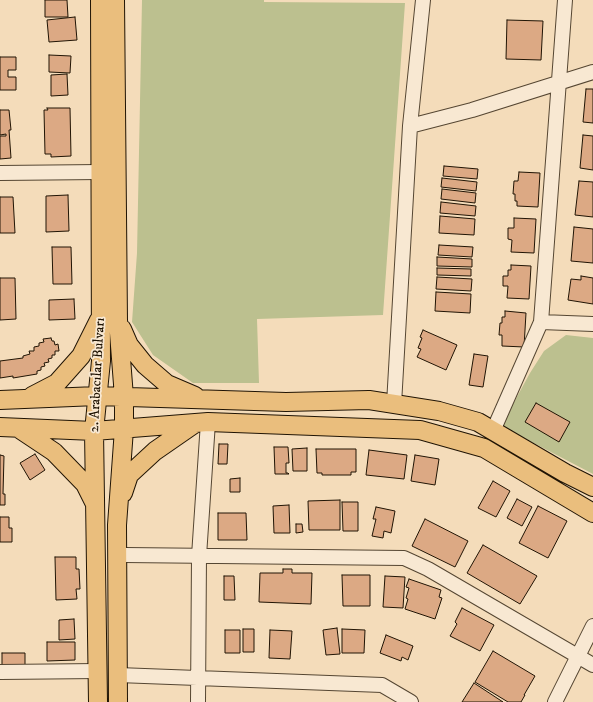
<!DOCTYPE html>
<meta charset="utf-8">
<style>
body{margin:0}
canvas{display:block;background:#f4dcba}
</style>
<canvas width="593" height="702"></canvas>
<script>
const ctx = document.querySelector('canvas').getContext('2d');
ctx.lineJoin = 'round';
function fillPath(path, color) { ctx.fillStyle = color; ctx.fill(path, 'evenodd'); }
const toPath = rows => new Path2D(rows.map(r => 'M' + r).join(''));
function trace(path, color, width, dash) { ctx.strokeStyle = color; ctx.lineWidth = width; ctx.lineCap = dash ? 'butt' : 'round'; ctx.setLineDash(dash || []); ctx.stroke(path); }
function write(font, color, halo, rows, align = 'center') {
  ctx.font = font + ' "IM FELL DW Pica",serif'; ctx.lineWidth = 3.5; ctx.setLineDash([]); ctx.textBaseline = 'middle'; ctx.strokeStyle = halo; ctx.fillStyle = color; for (const [text, x, y, turn = 0] of rows) {
    ctx.save(); ctx.translate(x, y); ctx.rotate((+turn || 0) * Math.PI / 180); ctx.textAlign = isNaN(turn) ? turn : align; if (halo) ctx.strokeText(text, 0, 0); ctx.fillText(text, 0, 0); ctx.restore();
  }
}
const green = toPath([
 [142,0,264,0,264,2,405,3,383,315,257,319,259,383,193,383,153,355,132,322,137,253],
 [566,335,593,338,593,474,501,426,530,373,544,351]
]);
const building = toPath([
 [45,0,67,0,68,17,45,17,45,0],
 [75,17,77,40,49,42,47,20,75,17],
 [507,20,543,21,541,60,506,59,507,20],
 [49,55,71,56,70,73,49,72,49,55],
 [0,57,16,57,16,70,8,70,8,77,16,77,16,90,0,90,0,57],
 [67,74,68,95,51,96,51,75,67,74],
 [586,89,593,89,593,123,583,122,586,89],
 [47,108,70,108,71,156,51,157,51,154,45,154,44,110,48,110,47,108],
 [0,110,9,110,11,130,9,130,11,158,0,159,0,136,6,136,6,134,0,135,0,110],
 [583,135,593,136,593,170,580,168,583,135],
 [444,166,478,169,477,179,443,176,444,166],
 [519,172,540,173,538,207,517,206,517,201,515,201,515,194,513,194,514,181,518,181,519,172],
 [442,178,477,182,476,191,441,187,442,178],
 [579,181,593,182,593,217,575,215,579,181],
 [442,189,476,193,475,203,441,199,442,189],
 [68,195,69,231,46,232,46,196,68,195],
 [0,197,13,197,15,233,0,233,0,197],
 [441,202,476,206,475,216,440,213,441,202],
 [440,216,475,219,474,235,439,233,440,216],
 [514,218,536,219,534,253,511,252,512,240,508,239,508,228,514,228,514,218],
 [574,227,593,229,593,263,571,261,574,227],
 [439,245,473,247,472,257,438,255,439,245],
 [52,247,71,247,72,284,53,284,52,247],
 [437,257,472,259,472,267,437,266,437,257],
 [511,265,531,266,529,299,507,298,508,286,503,286,503,276,508,276,508,270,511,270,511,265],
 [437,268,471,269,471,276,437,275,437,268],
 [581,276,593,278,593,304,568,300,571,279,581,280,581,276],
 [437,277,472,279,471,291,436,289,437,277],
 [0,278,15,278,16,319,0,320,0,278],
 [436,292,471,294,470,313,435,311,436,292],
 [74,299,75,319,49,320,49,300,74,299],
 [505,311,526,313,524,347,502,346,502,335,499,335,500,323,502,323,502,317,505,317,505,311],
 [423,330,457,345,446,370,417,357,421,349,418,348,422,338,420,337,423,330],
 [51,338,52,341,54,341,55,345,58,344,59,351,55,351,55,355,52,355,52,358,48,359,49,362,44,363,45,366,41,367,41,370,37,371,37,374,13,378,13,376,0,378,0,361,23,358,23,356,30,354,29,351,34,351,34,347,39,346,39,343,44,342,43,339,51,338],
 [474,354,488,356,483,387,469,385,474,354],
 [536,403,570,422,559,442,525,422,536,403],
 [219,444,228,444,227,464,218,464,219,444],
 [274,447,288,447,289,463,286,463,286,473,288,473,289,474,275,474,274,447],
 [307,448,307,471,293,471,292,449,307,448],
 [316,449,356,449,356,472,351,472,351,475,322,475,322,473,317,473,316,449],
 [369,450,407,455,404,479,366,475,369,450],
 [35,454,45,470,30,480,20,463,35,454],
 [0,455,4,456,3,494,5,494,5,505,0,505,0,455],
 [415,455,439,459,435,485,411,481,415,455],
 [240,478,240,492,230,492,230,479,240,478],
 [493,481,510,491,496,517,478,508,493,481],
 [517,499,532,507,522,526,507,518,517,499],
 [340,500,340,530,309,530,308,501,340,500],
 [342,502,358,502,358,531,343,531,342,502],
 [289,505,290,533,274,533,273,506,289,505],
 [538,506,567,521,548,558,519,543,538,506],
 [376,507,395,511,391,533,384,531,383,538,372,536,376,519,373,519,376,507],
 [218,513,246,513,247,540,218,540,218,513],
 [0,517,9,517,9,528,12,528,12,542,0,542,0,517],
 [425,519,468,541,455,567,412,546,425,519],
 [296,524,302,524,303,532,296,533,296,524],
 [483,545,537,576,520,604,467,573,483,545],
 [55,557,76,557,76,569,79,569,80,589,76,589,77,599,56,600,55,557],
 [283,569,292,569,292,573,312,573,311,604,259,602,260,573,283,573,283,569],
 [342,575,370,575,370,606,343,606,342,575],
 [224,576,234,576,235,600,224,600,224,576],
 [385,576,405,577,403,608,383,607,385,576],
 [409,579,441,590,439,597,442,598,435,619,405,609,408,599,406,598,409,588,406,587,409,579],
 [462,608,494,625,480,651,450,636,457,624,455,622,462,608],
 [74,619,75,639,59,640,59,620,74,619],
 [337,628,340,654,326,655,323,630,337,628],
 [243,629,254,629,254,652,243,652,243,629],
 [342,629,365,630,364,653,342,653,342,629],
 [225,630,240,630,240,653,225,653,225,630],
 [270,630,292,631,290,659,269,658,270,630],
 [386,635,413,646,408,660,402,657,401,661,380,653,386,635],
 [47,642,75,642,75,660,47,661,47,642],
 [493,651,535,676,524,695,525,695,521,702,508,702,475,682,493,651],
 [2,653,25,653,25,666,2,666,2,653],
 [474,683,503,702,462,702,474,683]
]);
const minor = toPath([
 [410,126,423,0],
 [0,173,100,172],
 [541,322,593,324],
 [394,404,410,126,472,110,593,72],
 [493,431,541,322,565,0],
 [125,555,404,558,428,569,593,665],
 [0,672,98,671],
 [118,675,382,685,411,702],
 [198,702,199,556,208,422],
 [555,702,593,626]
]);
const major = toPath([
 [115,0,118,320,124,397,124,429,117,525,118,702],
 [122,329,129,345,145,365,167,384,195,396],
 [32,396,57,383,81,356,99,320],
 [0,400,97,396,286,402,369,400,439,411,478,422,565,473,593,487],
 [0,427,94,431,208,422,420,430,484,448,593,513],
 [18,428,54,452,85,484,94,502],
 [123,493,129,475,155,451,194,424],
 [98,702,94,431,101,361,100,0]
]);
const streetNames = [
 ["2. Arabacılar Bulvarı",98,375,-87]
];
fillPath(green, '#bcc08f');
fillPath(building, '#dca984');
trace(building, '#201404', 1);
trace(minor, '#554632', 16);
trace(major, '#201404', 20);
trace(minor, '#f8e8d2', 14);
trace(major, '#eabe7d', 18);
write('14px', '#201404', '#f8e8d2', streetNames);
</script>
